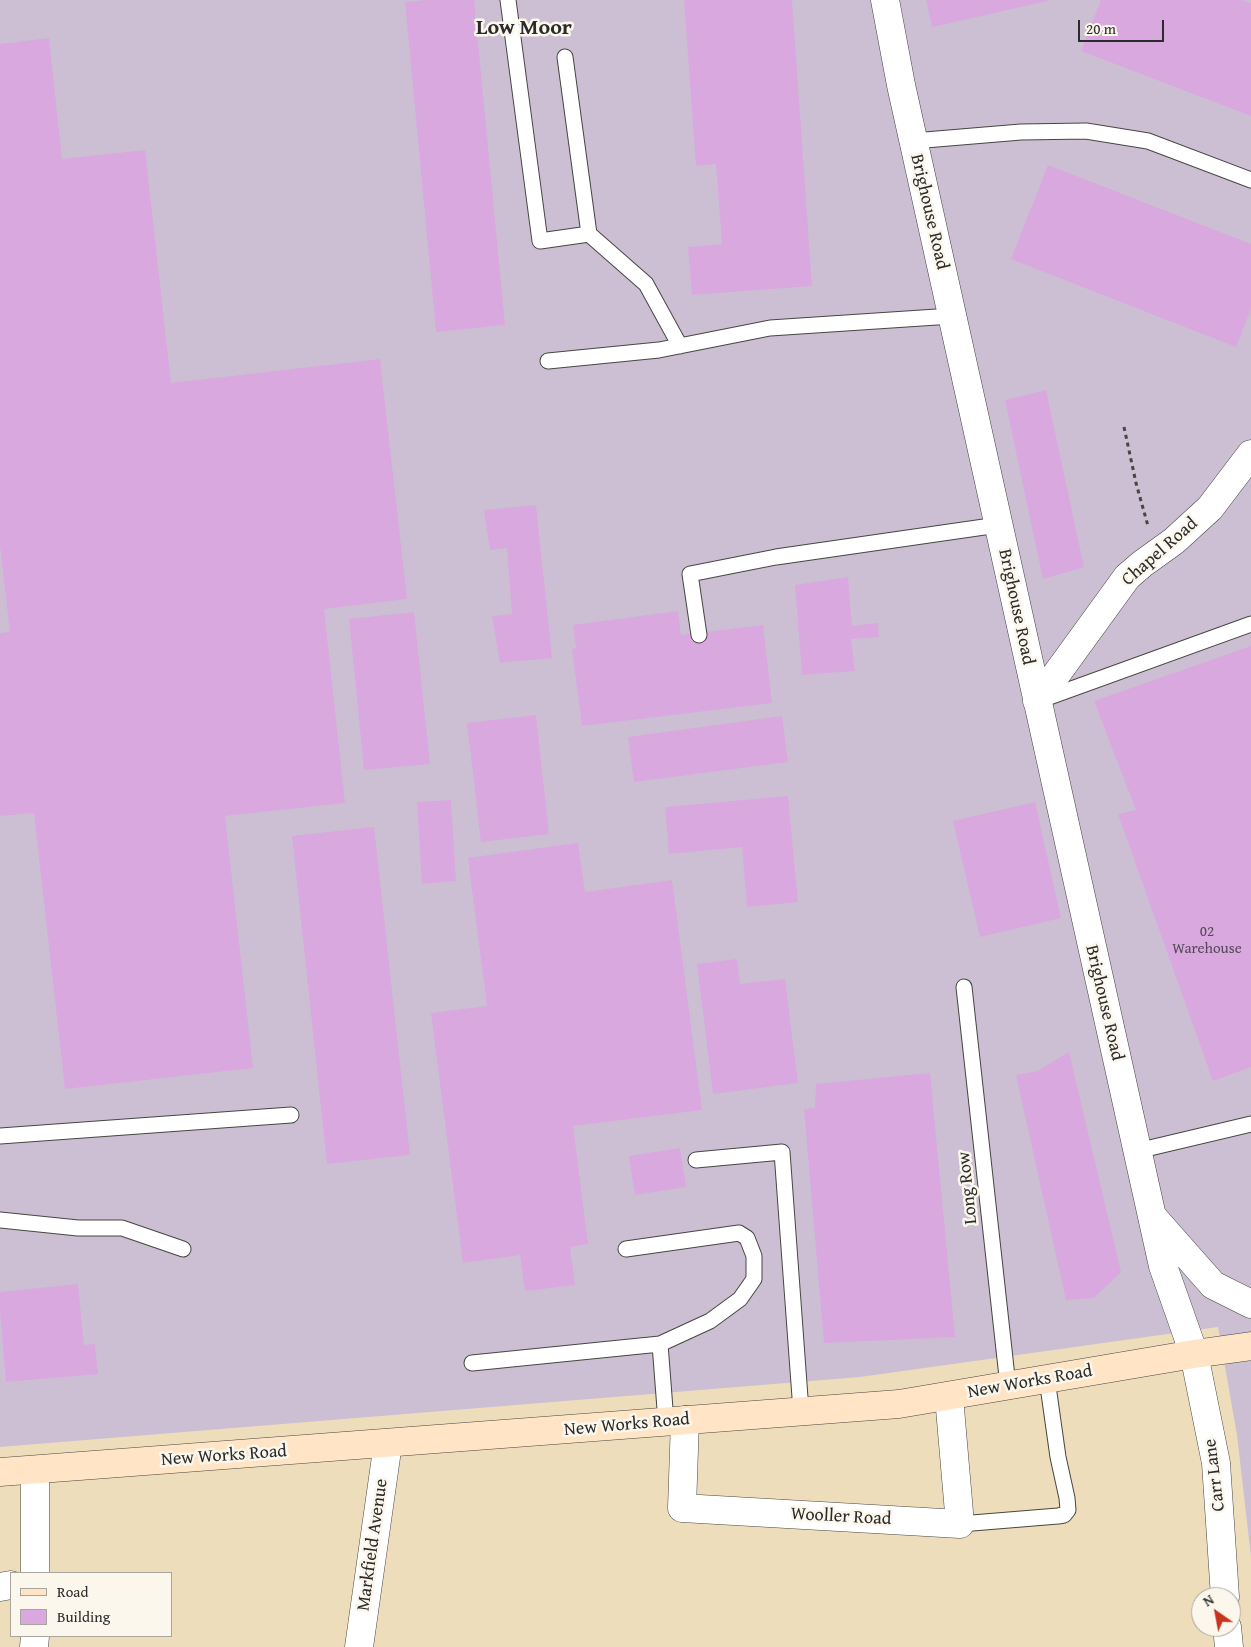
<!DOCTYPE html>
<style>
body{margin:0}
#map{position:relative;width:1251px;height:1647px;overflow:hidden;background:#edb;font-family:"Gentium Book Plus",serif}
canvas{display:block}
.legend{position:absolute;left:10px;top:1572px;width:162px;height:65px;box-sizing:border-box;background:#fbf7ec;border:1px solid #a8a59f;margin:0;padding:6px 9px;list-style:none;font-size:15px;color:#2b2b2b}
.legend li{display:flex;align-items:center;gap:10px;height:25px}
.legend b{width:25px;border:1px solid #a8a59f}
.north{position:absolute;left:1191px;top:1587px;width:50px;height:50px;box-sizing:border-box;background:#fbf7ec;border:1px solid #a8a59f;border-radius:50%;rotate:327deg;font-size:14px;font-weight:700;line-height:20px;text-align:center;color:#2b2b2b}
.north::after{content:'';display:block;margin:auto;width:18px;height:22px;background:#c8321e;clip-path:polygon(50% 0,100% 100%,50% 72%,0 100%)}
.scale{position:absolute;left:1078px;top:20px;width:86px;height:22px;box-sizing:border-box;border:2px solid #2b2b2b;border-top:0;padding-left:6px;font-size:15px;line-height:18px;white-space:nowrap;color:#2b2b2b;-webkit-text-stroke:4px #fbf7ec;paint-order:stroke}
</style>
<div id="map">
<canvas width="1251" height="1647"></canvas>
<ul class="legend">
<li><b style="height:6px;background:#ffe4c6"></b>Road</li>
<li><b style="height:14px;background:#d9a8df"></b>Building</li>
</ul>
<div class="north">N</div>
<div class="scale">20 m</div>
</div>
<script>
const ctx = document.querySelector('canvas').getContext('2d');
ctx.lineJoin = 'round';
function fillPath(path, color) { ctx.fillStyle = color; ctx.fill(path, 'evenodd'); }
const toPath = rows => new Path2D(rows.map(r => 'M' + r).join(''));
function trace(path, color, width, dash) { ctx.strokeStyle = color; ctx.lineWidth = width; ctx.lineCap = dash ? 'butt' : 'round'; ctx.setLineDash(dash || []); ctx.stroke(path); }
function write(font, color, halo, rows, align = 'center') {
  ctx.font = font + ' "Gentium Book Plus",serif'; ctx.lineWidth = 5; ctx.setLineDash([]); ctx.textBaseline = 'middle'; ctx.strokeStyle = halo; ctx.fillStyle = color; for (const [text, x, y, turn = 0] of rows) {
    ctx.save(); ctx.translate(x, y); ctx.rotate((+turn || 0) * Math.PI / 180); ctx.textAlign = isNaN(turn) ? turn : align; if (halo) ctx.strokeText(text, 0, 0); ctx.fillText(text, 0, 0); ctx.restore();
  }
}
const industrial = toPath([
 [0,0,1251,0,1251,1557,1237,1435,1218,1327,860,1377,0,1447]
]);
const building = toPath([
 [425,0,474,0,505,325,436,332,405,2],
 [684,0,792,0,812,286,692,295,688,247,722,244,716,164,696,166],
 [926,0,1047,0,1048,1,932,27],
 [1101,0,1242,0,1251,3,1251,116,1081,51],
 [49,38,62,159,145,150,171,383,380,359,407,599,324,609,345,803,225,816,253,1068,65,1089,34,813,0,816,0,633,10,632,0,545,0,44],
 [1048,165,1251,244,1251,308,1236,347,1011,259],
 [1046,390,1084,567,1043,579,1005,400],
 [536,505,552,658,500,663,492,616,512,614,507,548,490,550,484,510],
 [848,577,852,626,878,623,879,637,851,639,855,671,802,675,795,585],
 [678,611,681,635,763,625,772,703,582,726,572,649,576,648,573,625],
 [414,612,430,764,364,770,349,619],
 [1251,646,1251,1067,1213,1081,1118,814,1136,810,1094,701],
 [536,715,549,834,481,842,467,723],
 [782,716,788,762,634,782,628,737],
 [788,796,798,902,747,907,742,847,669,854,665,807],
 [451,800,456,881,422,884,417,802],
 [1035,802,1061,918,980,937,953,821],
 [374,827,410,1155,327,1164,292,836],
 [578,843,585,892,672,880,702,1110,573,1126,588,1244,570,1247,575,1285,525,1291,520,1255,463,1263,431,1013,487,1006,468,858],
 [737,959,740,984,785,979,798,1083,713,1094,697,964],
 [1069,1052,1121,1272,1094,1298,1066,1300,1016,1075,1037,1071],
 [930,1073,955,1337,824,1343,804,1109,815,1108,816,1084],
 [680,1148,686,1187,635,1195,629,1156],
 [78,1284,84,1345,95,1344,98,1374,6,1382,0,1311,0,1292]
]);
const path = toPath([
 [1124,427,1136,483,1148,526]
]);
const lane = toPath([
 [508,0,540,241,589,234],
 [565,57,589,234,646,284,680,346],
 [913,141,1021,132,1086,131,1148,141,1251,180],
 [548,361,659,350,770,328,952,316],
 [699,635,690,574,776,557,998,525],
 [1041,700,1251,624],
 [964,987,1008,1386],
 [0,1136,291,1115],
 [1137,1151,1251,1124],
 [696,1160,782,1152,801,1411],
 [0,1220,78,1228,122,1228,183,1249],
 [626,1249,739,1233,747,1238,754,1256,754,1279,740,1299,710,1321,660,1344],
 [472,1363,660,1344,666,1422],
 [960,1524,1058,1516,1064,1515,1068,1510,1067,1498,1058,1457,1047,1379]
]);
const street = toPath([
 [885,0,901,85,1163,1266,1194,1354,1216,1463,1225,1597],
 [1037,701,1127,577,1142,564,1174,541,1210,508,1251,454],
 [1153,1217,1213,1285,1251,1304],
 [685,1420,682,1508,960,1524,949,1397],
 [35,1573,35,1470],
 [0,1587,11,1585],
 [1227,1627,1229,1647],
 [34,1647,35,1636],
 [359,1647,388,1443]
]);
const secondary = toPath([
 [0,1472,899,1404,1194,1354,1251,1346]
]);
const numberNames = [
 ["02",1207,932],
 ["Warehouse",1207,949]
];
const streetNames = [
 ["Brighouse Road",929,212,77],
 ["Chapel Road",1160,552,-41],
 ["Brighouse Road",1016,607,78],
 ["Brighouse Road",1104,1003,77],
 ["Long Row",968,1188,-96],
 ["New Works Road",1030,1382,-10],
 ["New Works Road",627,1425,-5],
 ["New Works Road",224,1456,-4],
 ["Carr Lane",1215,1475,-97],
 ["Wooller Road",841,1517,3],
 ["Markfield Avenue",373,1545,-82]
];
const districtNames = [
 ["Low Moor",524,28]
];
fillPath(industrial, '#ccbfd4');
fillPath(building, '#d9a8df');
trace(lane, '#484641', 17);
trace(street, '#484641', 29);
trace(secondary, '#484641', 29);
trace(path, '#484641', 3, [4, 4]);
trace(lane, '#fff', 15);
trace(street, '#fff', 28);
trace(secondary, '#ffe4c6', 28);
write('15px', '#564a58', null, numberNames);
write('18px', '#2b2b2b', '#fbf7ec', streetNames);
write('bold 22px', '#2b2b2b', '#fbf7ec', districtNames);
</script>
